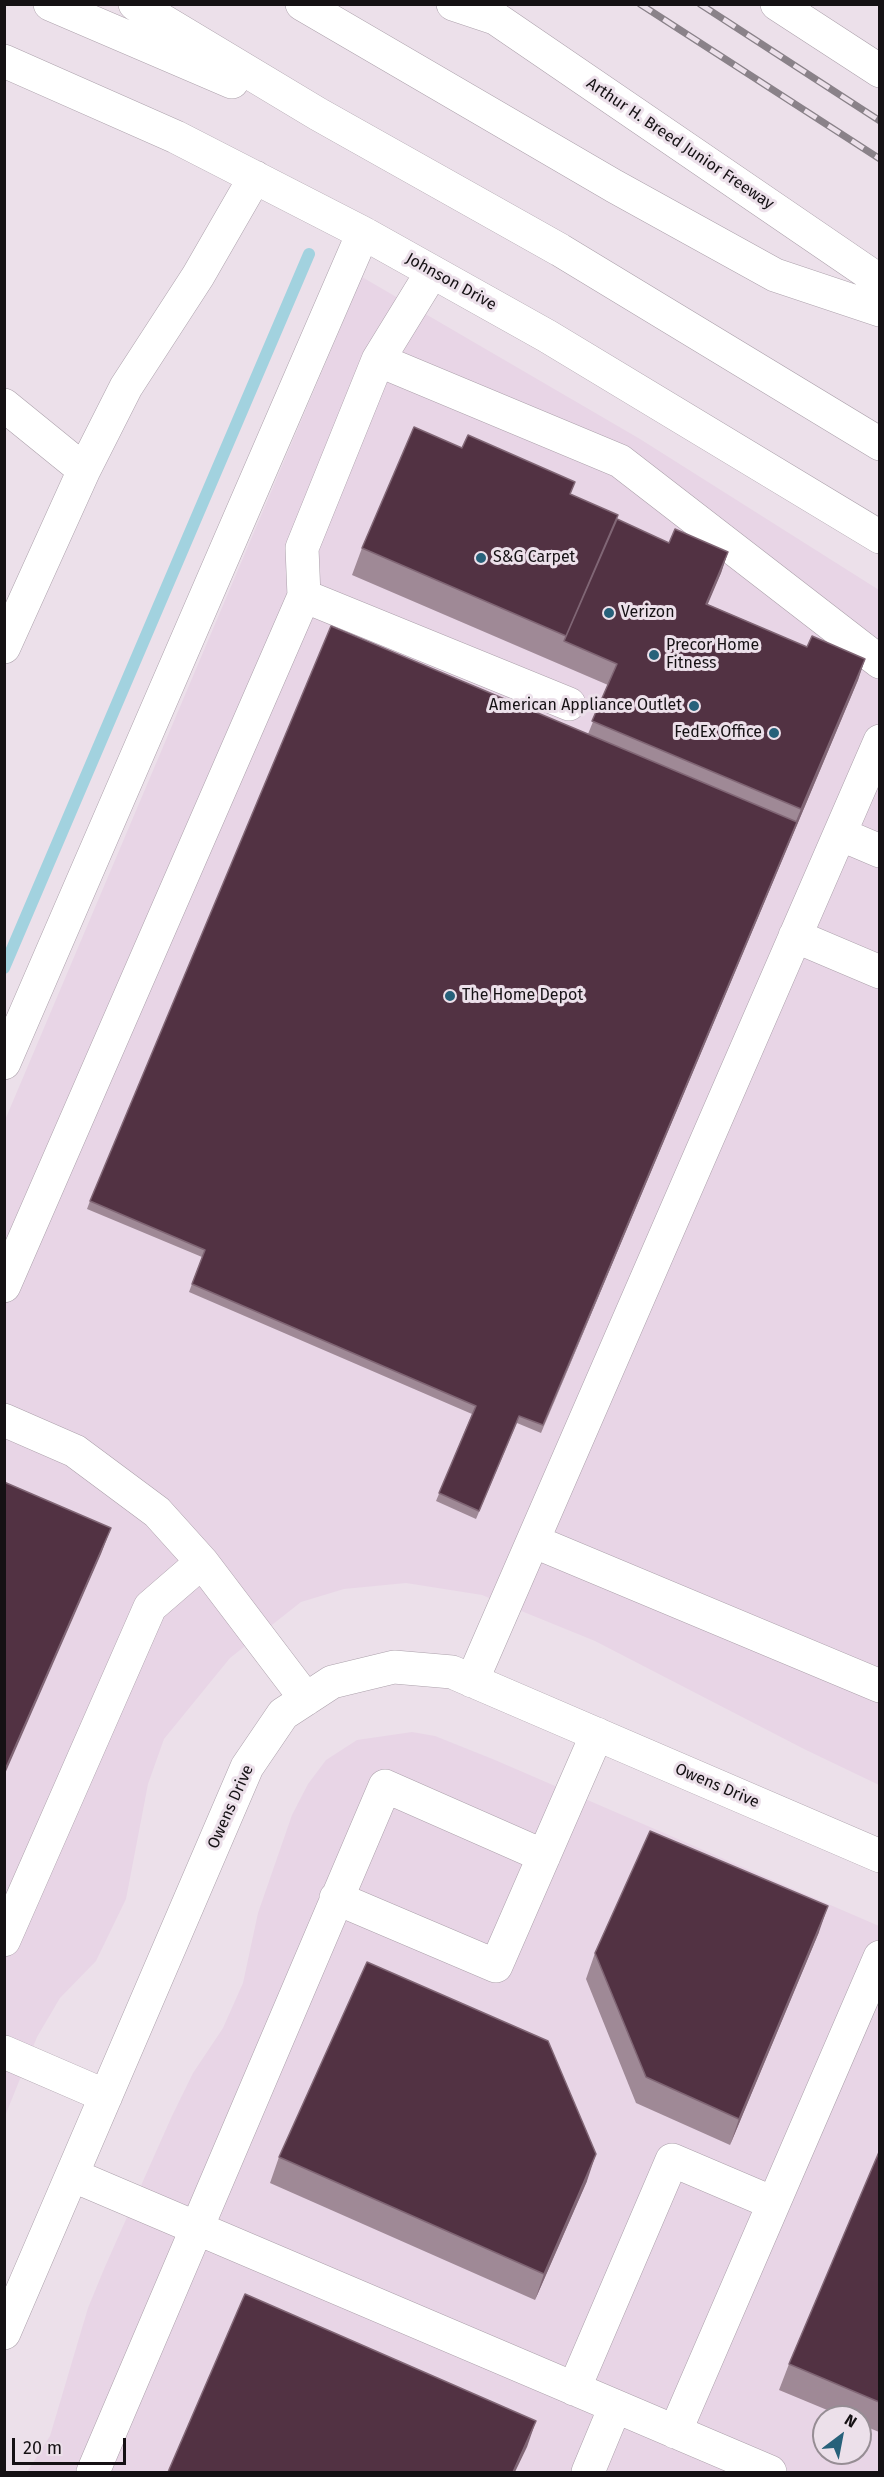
<!DOCTYPE html>
<style>
body{margin:0}
#map{position:relative;width:884px;height:2477px;overflow:hidden;background:#ece0ea;font-family:"Fira Sans",sans-serif}
canvas{display:block}
.frame{position:absolute;inset:0;border:6px solid #151114;pointer-events:none}
.north{position:absolute;left:812px;top:2405px;width:60px;height:60px;box-sizing:border-box;background:#ece0ea;border:2px solid #968d94;border-radius:50%;rotate:32deg;font-size:16px;font-weight:700;line-height:24px;text-align:center;color:#151114}
.north::after{content:'';display:block;margin:auto;width:21px;height:27px;background:#27617a;clip-path:polygon(50% 0,100% 100%,50% 72%,0 100%)}
.scale{position:absolute;left:12px;top:2438px;width:114px;height:27px;box-sizing:border-box;border:3px solid #151114;border-top:0;padding-left:8px;font-size:18px;line-height:21px;white-space:nowrap;color:#151114;-webkit-text-stroke:4px #ece0ea;paint-order:stroke}
</style>
<div id="map">
<canvas width="884" height="2477"></canvas>
<div class="frame"></div>
<div class="north">N</div>
<div class="scale">20 m</div>
</div>
<script>
const ctx = document.querySelector('canvas').getContext('2d');
ctx.lineJoin = 'round';
function fillPath(path, color) { ctx.fillStyle = color; ctx.fill(path, 'evenodd'); }
const toPath = rows => new Path2D(rows.map(r => 'M' + r).join(''));
function trace(path, color, width, dash) { ctx.strokeStyle = color; ctx.lineWidth = width; ctx.lineCap = dash ? 'butt' : 'round'; ctx.setLineDash(dash || []); ctx.stroke(path); }
function write(font, color, halo, rows, align = 'center') {
  ctx.font = font + ' "Fira Sans",sans-serif'; ctx.lineWidth = 6; ctx.setLineDash([]); ctx.textBaseline = 'middle'; ctx.strokeStyle = halo; ctx.fillStyle = color; for (const [text, x, y, turn = 0] of rows) {
    ctx.save(); ctx.translate(x, y); ctx.rotate((+turn || 0) * Math.PI / 180); ctx.textAlign = isNaN(turn) ? turn : align; if (halo) ctx.strokeText(text, 0, 0); ctx.fillText(text, 0, 0); ctx.restore();
  }
}
const built = toPath([
 [362,277,640,439,879,590,879,1785,804,1749,595,1641,482,1595,406,1583,344,1589,301,1602,230,1658,164,1739,148,1784,126,1899,96,1961,60,1998,37,2037,5,2116,5,1120],
 [412,1732,435,1736,495,1760,879,1926,879,2472,27,2472,50,2436,88,2308,104,2269,171,2118,193,2073,223,2028,243,1983,258,1913,292,1815,308,1784,326,1760,357,1740],
 [824,2417,860,2417,860,2453,824,2453]
]);
const stream = toPath([
 [4,968,309,254]
]);
const minor = toPath([
 [4,61,176,137,363,233,547,336,880,537],
 [378,360,620,461,880,662],
 [4,405,84,470,4,647],
 [84,470,126,387,198,276,255,177],
 [304,596,569,704],
 [840,834,880,851],
 [795,936,880,972],
 [4,1063,363,233],
 [4,1286,304,596,302,548,378,360,432,272],
 [4,1420,75,1451,157,1512,202,1562,306,1699],
 [533,1541,880,1686],
 [472,1681,880,741],
 [336,1898,496,1966,597,1734],
 [4,1940,150,1607,202,1562],
 [4,2052,106,2096],
 [72,2175,770,2472],
 [4,2333,247,1767,283,1714,332,1682,394,1667,452,1672,880,1856],
 [574,2389,672,2160,773,2203],
 [675,2432,880,1957],
 [93,2472,385,1786,544,1856],
 [588,2472,615,2407]
]);
const highway = toPath([
 [50,4,232,82],
 [135,4,318,114,560,250,880,444],
 [302,4,614,186,775,275,880,310],
 [453,4,495,18],
 [483,4,495,18,880,281],
 [777,4,880,71]
]);
const rail = toPath([
 [640,4,880,159],
 [700,4,880,121]
]);
const wall = toPath([
 [571,494,617,519,669,543,728,552,721,573,707,604,807,647,865,659,858,680,541,1433,517,1423,476,1519,436,1501,472,1414,189,1292,202,1257,87,1209,90,1201,588,734,608,685,352,575,362,548],
 [819,1932,730,2145,636,2103,586,1979,595,1953],
 [879,2152,879,2432,860,2424,860,2417,844,2417,779,2390,789,2364],
 [279,2157,587,2181,535,2300,270,2183]
]);
const shadedWall = toPath([
 [728,552,721,573,699,625,706,604],
 [865,659,858,680,541,1433,801,809],
 [111,1528,101,1554,4,1776,4,1772],
 [828,1906,819,1932,730,2145,739,2119],
 [596,2154,587,2181,535,2300,544,2274],
 [536,2421,527,2447,515,2472,513,2472]
]);
const building = toPath([
 [414,427,462,448,468,435,575,482,570,494,618,515,566,636,362,548,414,427],
 [617,519,669,543,675,529,728,552,706,604,807,647,812,636,865,659,801,809,592,721,617,664,564,641,617,519],
 [331,626,797,822,543,1425,519,1416,479,1511,439,1493,476,1406,192,1284,205,1250,90,1201,331,626],
 [4,1482,111,1528,4,1772,4,1482],
 [650,1831,828,1906,739,2119,646,2077,595,1953,650,1831],
 [367,1962,548,2041,596,2154,544,2274,279,2157,367,1962],
 [879,2152,879,2402,789,2364,879,2152],
 [245,2294,536,2421,513,2472,168,2472,245,2294]
]);
const markers = [
 [481,558,6,"#27617a"],
 [609,613,6,"#27617a"],
 [654,655,6,"#27617a"],
 [694,706,6,"#27617a"],
 [774,733,6,"#27617a"],
 [450,996,6,"#27617a"]
];
const streetNames = [
 ["Arthur H. Breed Junior Freeway",680,144,34],
 ["Johnson Drive",451,282,29],
 ["Owens Drive",717,1786,23],
 ["Owens Drive",231,1807,-66]
];
const poiNames = [
 ["S&G Carpet",493,558],
 ["Verizon",621,613],
 ["Precor Home",666,646],
 ["Fitness",666,664],
 ["American Appliance Outlet",682,706,"right"],
 ["FedEx Office",762,733,"right"],
 ["The Home Depot",462,996]
];
fillPath(built, '#e8d5e6');
trace(stream, '#a2d2df', 12);
trace(minor, '#aca1ab', 34);
trace(highway, '#aca1ab', 34);
trace(minor, '#fff', 33);
trace(highway, '#fff', 33);
trace(rail, '#8a8289', 7);
trace(rail, '#ece0ea', 4.5, [14]);
fillPath(wall, '#9f8996');
fillPath(shadedWall, '#806675');
fillPath(building, '#523243');
trace(building, '#806675', 1.5);
for (const [x, y, r, color] of markers) { const dot = new Path2D(); dot.arc(x, y, r, 0, 2 * Math.PI); ctx.fillStyle = color; ctx.fill(dot); trace(dot, '#ece0ea', 2); }
write('16px', '#151114', '#ece0ea', streetNames);
write('16px', '#151114', '#ece0ea', poiNames, 'left');
</script>
